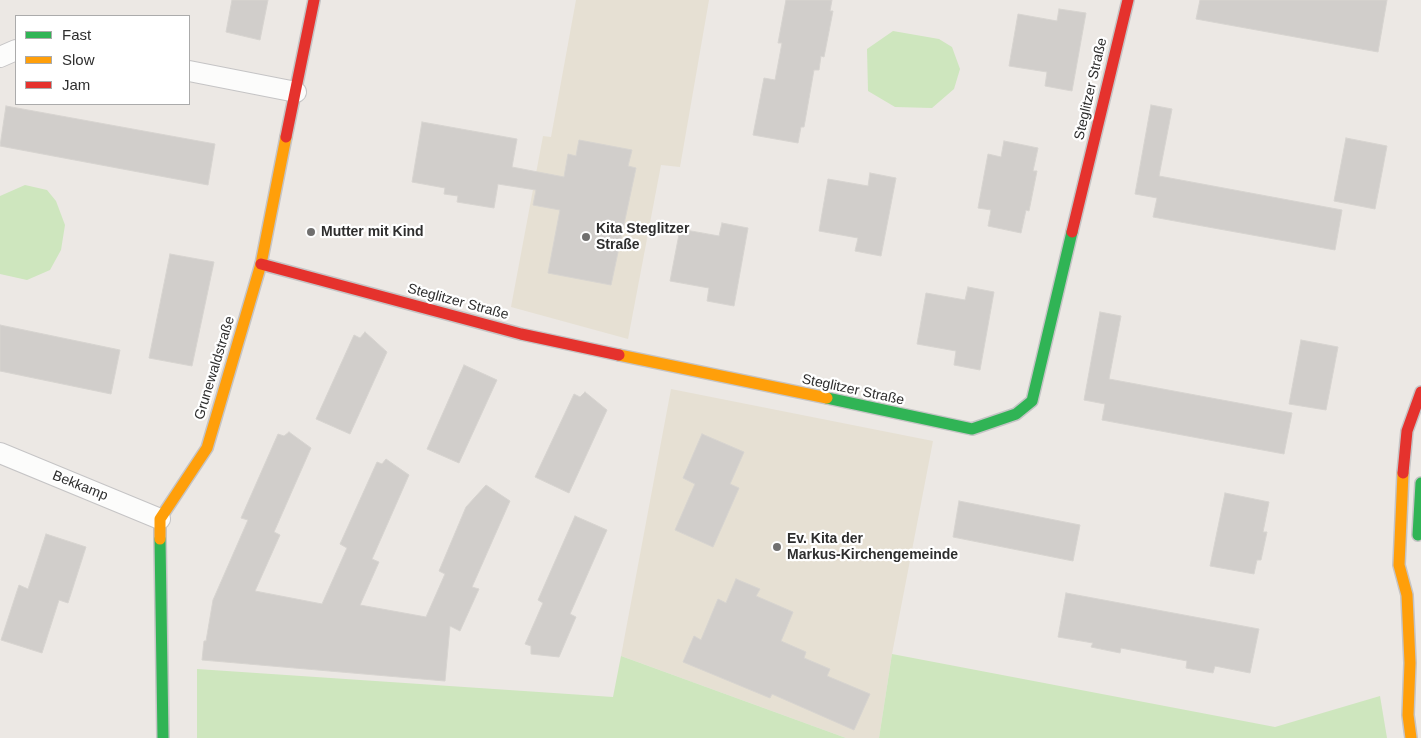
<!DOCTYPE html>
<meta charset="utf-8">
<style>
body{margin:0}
#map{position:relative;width:1421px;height:738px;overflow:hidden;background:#ece8e4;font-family:Arial,sans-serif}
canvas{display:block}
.legend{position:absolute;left:15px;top:15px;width:175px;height:90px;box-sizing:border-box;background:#fff;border:1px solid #ababab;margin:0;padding:6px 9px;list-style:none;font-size:15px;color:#2e2e2e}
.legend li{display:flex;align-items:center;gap:10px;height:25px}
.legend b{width:25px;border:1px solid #ababab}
</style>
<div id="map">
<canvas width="1421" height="738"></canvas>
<ul class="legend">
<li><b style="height:6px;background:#30b455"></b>Fast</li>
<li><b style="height:6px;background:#ff9f0a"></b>Slow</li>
<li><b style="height:6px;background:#e5322d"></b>Jam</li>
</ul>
</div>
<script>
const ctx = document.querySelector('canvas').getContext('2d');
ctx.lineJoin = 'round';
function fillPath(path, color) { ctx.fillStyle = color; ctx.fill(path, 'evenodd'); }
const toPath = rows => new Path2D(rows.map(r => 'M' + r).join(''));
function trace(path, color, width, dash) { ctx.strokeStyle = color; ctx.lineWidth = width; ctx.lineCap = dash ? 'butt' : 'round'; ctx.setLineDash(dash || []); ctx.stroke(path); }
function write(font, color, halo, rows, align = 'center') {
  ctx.font = font + ' Arial,sans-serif'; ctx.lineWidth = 4.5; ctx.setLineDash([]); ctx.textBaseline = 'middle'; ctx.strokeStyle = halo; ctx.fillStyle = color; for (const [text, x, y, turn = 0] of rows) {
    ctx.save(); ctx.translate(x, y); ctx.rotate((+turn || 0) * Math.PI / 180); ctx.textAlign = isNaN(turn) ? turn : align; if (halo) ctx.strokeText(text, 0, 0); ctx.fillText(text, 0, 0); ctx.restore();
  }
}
const education = toPath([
 [576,0,709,0,680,167,661,165,628,339,511,307,543,136,551,137],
 [671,389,933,441,892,654,879,738,846,738,621,656]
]);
const green = toPath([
 [893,31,939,39,952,47,960,69,954,89,932,108,895,107,868,91,867,49],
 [25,185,47,190,56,201,65,225,61,250,50,270,27,280,0,274,0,196],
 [892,654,1275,727,1380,696,1387,738,879,738],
 [621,656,846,738,197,738,197,669,613,697]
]);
const building = toPath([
 [232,0,268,0,260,40,226,32,232,0],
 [786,0,832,0,830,11,833,11,824,57,821,56,819,70,814,70,804,127,801,127,798,143,753,135,764,78,775,80,782,43,778,43,786,0],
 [1200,0,1387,0,1378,52,1196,19,1200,0],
 [1059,9,1086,13,1072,91,1045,86,1047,72,1009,66,1018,14,1057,21,1059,9],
 [1151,105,1172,109,1159,176,1342,210,1335,250,1153,217,1157,198,1135,194,1151,105],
 [6,106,215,144,208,185,0,146,6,106],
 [422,122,517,139,512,167,564,177,568,154,576,156,579,140,632,150,628,166,636,168,611,285,548,273,560,210,533,205,536,190,498,184,494,208,457,202,458,196,444,194,445,188,412,182,422,122],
 [1346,138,1387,146,1375,209,1334,201,1346,138],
 [1004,141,1038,148,1033,171,1037,171,1029,211,1026,210,1021,233,988,226,991,210,978,208,988,154,1001,157,1004,141],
 [870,173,896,178,881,256,855,251,858,238,819,231,828,179,868,186,870,173],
 [722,223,748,228,734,306,707,301,709,288,670,281,680,229,719,236,722,223],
 [170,254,214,262,192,366,149,358,170,254],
 [968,287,994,292,980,370,954,365,956,351,917,344,926,293,965,300,968,287],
 [1100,312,1121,316,1109,379,1292,413,1284,454,1102,420,1105,404,1084,400,1100,312],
 [0,325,120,350,111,394,0,371,0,325],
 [365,332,387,352,350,434,316,419,354,335,360,338,365,332],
 [1301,340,1338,347,1326,410,1289,404,1301,340],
 [464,365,497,380,459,463,427,449,464,365],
 [585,392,607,410,569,493,535,477,574,394,580,397,585,392],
 [289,432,311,448,274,532,280,535,255,591,322,604,347,548,340,544,377,462,382,464,386,459,409,475,372,559,379,562,360,605,426,617,445,574,439,571,466,507,486,485,510,501,472,587,479,589,460,631,450,626,445,681,202,660,204,641,206,641,213,600,248,520,241,518,278,434,284,436,289,432],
 [702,434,744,452,730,484,739,488,713,547,675,530,695,484,683,478,702,434],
 [1225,493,1269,502,1263,532,1267,532,1261,560,1257,560,1254,574,1210,566,1225,493],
 [959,501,1080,525,1073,561,953,537,959,501],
 [575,516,607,530,570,614,576,617,559,657,531,654,531,646,525,644,543,603,538,600,575,516],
 [46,534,86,547,68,603,59,600,42,653,1,640,19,585,28,589,46,534],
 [736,579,760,589,756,596,793,612,781,641,806,652,804,658,830,669,827,676,870,694,854,730,772,694,770,698,683,662,694,636,701,640,718,599,726,603,736,579],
 [1066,593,1259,629,1250,673,1215,666,1213,673,1186,668,1187,661,1121,648,1120,653,1091,647,1093,643,1058,637,1066,593]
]);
const street = toPath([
 [0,57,16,50],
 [189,71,296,92],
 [0,453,160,519]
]);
const fast = toPath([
 [827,398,972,429,1016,414,1032,401,1072,232],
 [1418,535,1421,483],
 [160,539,163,738]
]);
const slow = toPath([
 [619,355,827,398],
 [1403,473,1399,565,1407,595,1410,663,1408,715,1411,738],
 [160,539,160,519,207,448,261,264,286,137]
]);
const jam = toPath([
 [286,137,314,0],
 [1072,232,1128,0],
 [261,264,521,334,619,355],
 [1403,473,1407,431,1421,392]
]);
const markers = [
 [311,232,5,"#706f6e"],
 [586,237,5,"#706f6e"],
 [777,547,5,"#706f6e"]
];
const streetNames = [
 ["Steglitzer Straße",1091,89,-77],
 ["Steglitzer Straße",458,302,15],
 ["Grunewaldstraße",215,368,-73],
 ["Steglitzer Straße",853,390,12],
 ["Bekkamp",80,486,22]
];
const poiNames = [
 ["Kita Steglitzer",596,229],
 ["Straße",596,245],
 ["Mutter mit Kind",321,232],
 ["Ev. Kita der",787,539],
 ["Markus-Kirchengemeinde",787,555]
];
fillPath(education, '#e6e0d3');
fillPath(green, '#cee6be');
fillPath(building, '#d1cecb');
trace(building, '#d7d4d0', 1);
trace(street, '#c5c4c5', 22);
trace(fast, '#c5c4c5', 14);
trace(slow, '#c5c4c5', 14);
trace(jam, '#c5c4c5', 14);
trace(street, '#fcfcfb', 20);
trace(fast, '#30b455', 11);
trace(slow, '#ff9f0a', 11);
trace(jam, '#e5322d', 11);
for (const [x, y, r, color] of markers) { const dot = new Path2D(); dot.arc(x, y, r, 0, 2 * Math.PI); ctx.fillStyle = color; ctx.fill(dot); trace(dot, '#fff', 2); }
write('14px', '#2e2e2e', '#fff', streetNames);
write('bold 14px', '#2e2e2e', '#fff', poiNames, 'left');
</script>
